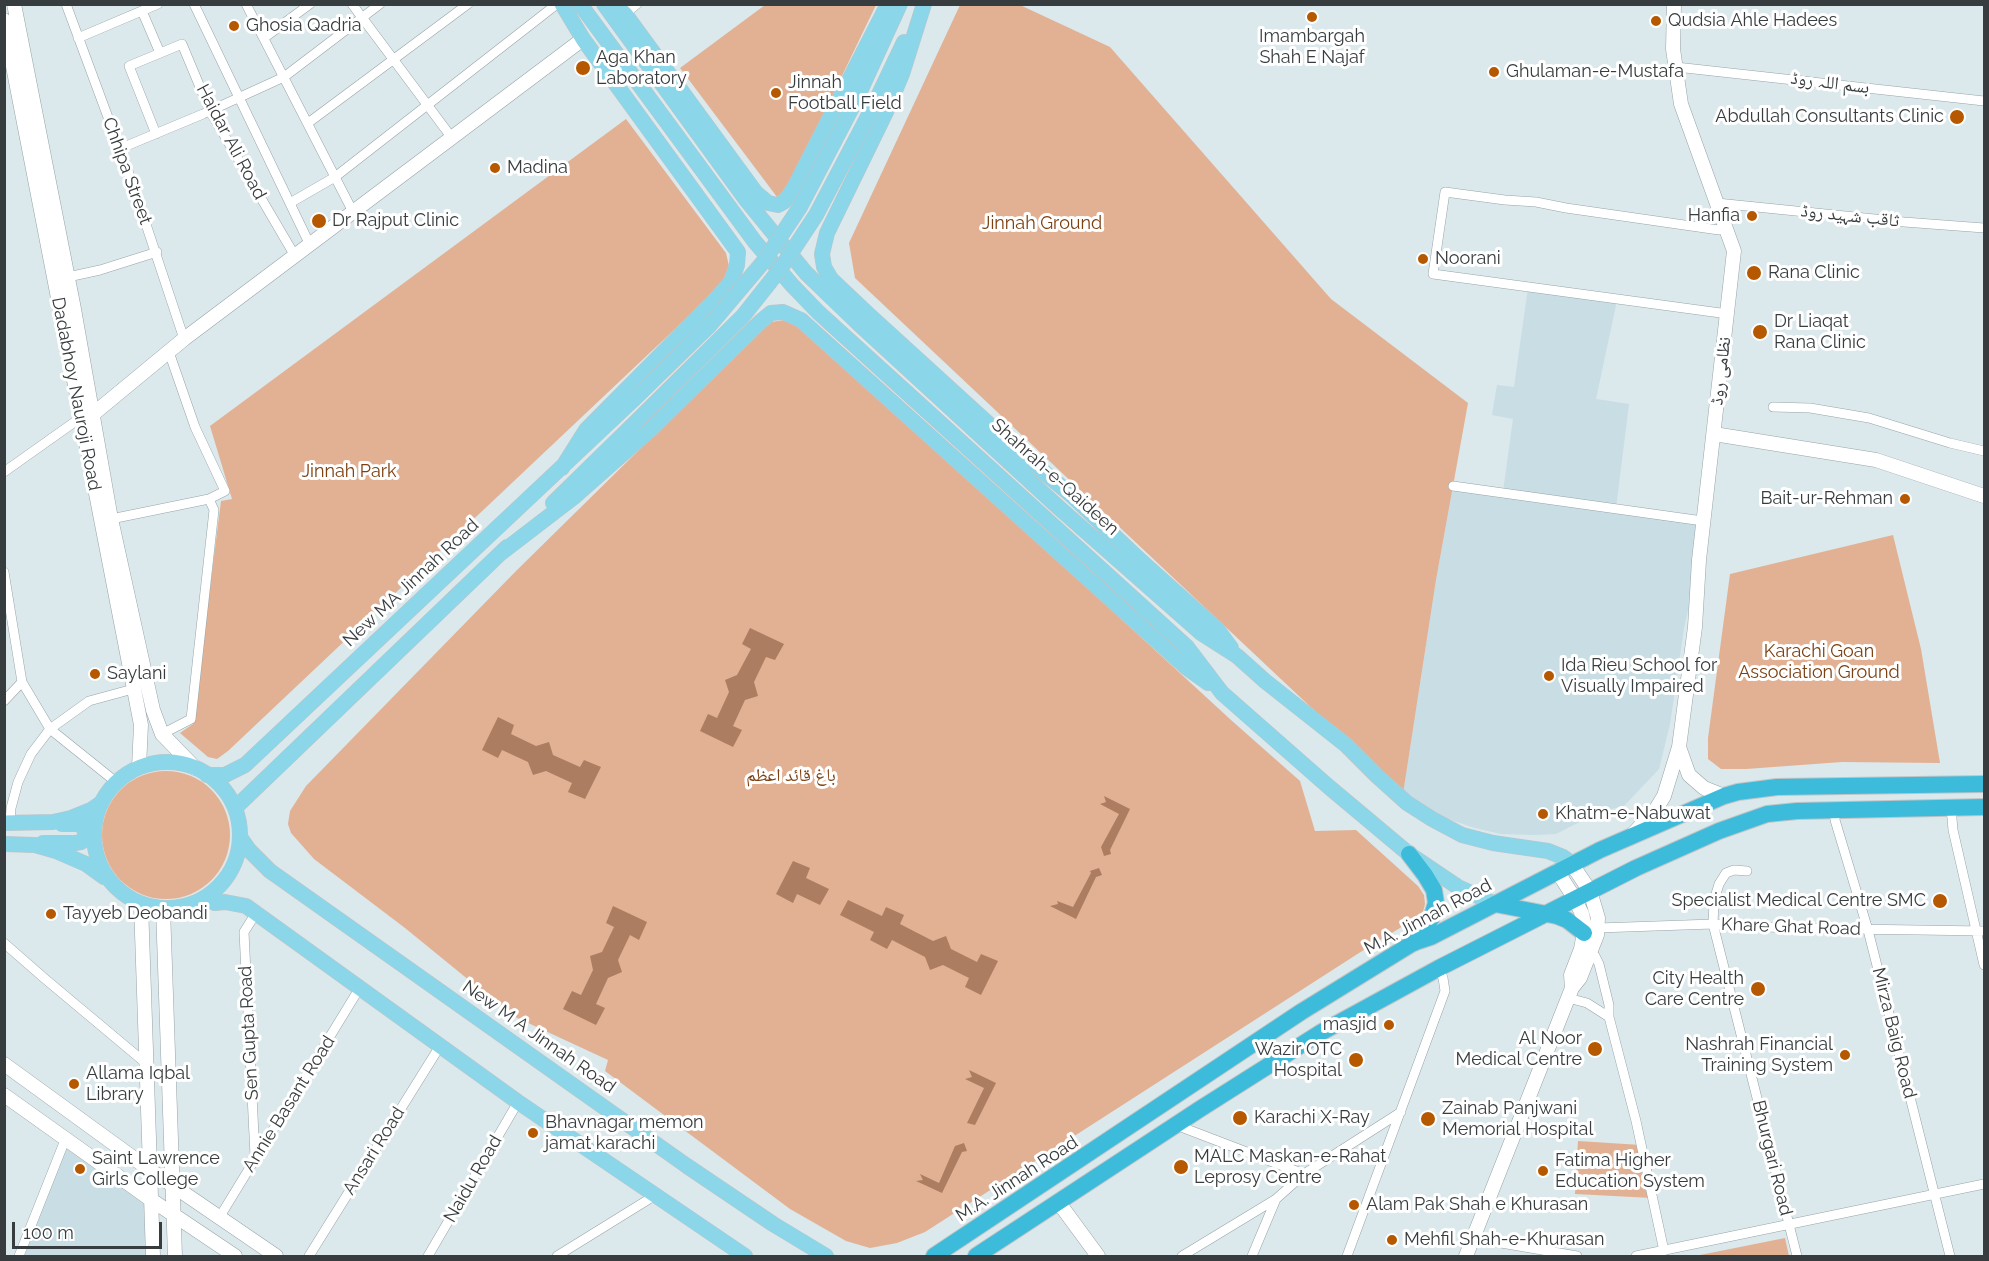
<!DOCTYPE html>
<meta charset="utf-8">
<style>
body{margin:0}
#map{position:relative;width:1989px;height:1261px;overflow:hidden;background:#dbe8ec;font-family:Raleway,sans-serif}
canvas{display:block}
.frame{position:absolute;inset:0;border:6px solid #373c3e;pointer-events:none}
.scale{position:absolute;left:12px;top:1222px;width:150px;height:27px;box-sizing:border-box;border:3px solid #373c3e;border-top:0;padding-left:8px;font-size:18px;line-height:21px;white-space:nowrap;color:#373c3e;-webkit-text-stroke:4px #fff;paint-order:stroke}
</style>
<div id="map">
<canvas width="1989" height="1261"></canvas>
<div class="frame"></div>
<div class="scale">100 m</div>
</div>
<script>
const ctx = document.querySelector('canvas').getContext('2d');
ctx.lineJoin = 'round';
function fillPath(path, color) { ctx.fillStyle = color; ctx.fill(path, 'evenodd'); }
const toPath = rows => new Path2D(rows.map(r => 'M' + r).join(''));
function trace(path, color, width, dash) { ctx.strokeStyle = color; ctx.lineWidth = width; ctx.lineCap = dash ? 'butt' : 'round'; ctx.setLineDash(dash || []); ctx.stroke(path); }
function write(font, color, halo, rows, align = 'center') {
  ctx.font = font + ' Raleway,"Noto Naskh Arabic",sans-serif'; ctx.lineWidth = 6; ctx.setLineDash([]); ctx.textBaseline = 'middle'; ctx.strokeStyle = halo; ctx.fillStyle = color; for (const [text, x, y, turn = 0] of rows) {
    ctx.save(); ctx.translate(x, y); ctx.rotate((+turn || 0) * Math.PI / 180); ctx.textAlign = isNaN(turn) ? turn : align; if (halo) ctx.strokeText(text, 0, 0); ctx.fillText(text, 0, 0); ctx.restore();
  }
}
const built = toPath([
 [1528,288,1617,300,1596,399,1629,404,1616,508,1703,521,1699,560,1684,628,1670,724,1659,769,1624,806,1599,812,1556,834,1534,835,1501,834,1475,828,1436,815,1403,794,1436,580,1453,486,1503,492,1513,419,1492,415,1497,385,1514,387],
 [65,1140,150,1199,153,1256,19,1256]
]);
const green = toPath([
 [765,5,876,5,788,188,777,197,680,68],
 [960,5,1020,5,1110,47,1331,299,1468,403,1436,580,1403,794,855,278,849,243],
 [626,119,726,253,729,266,723,281,710,296,228,751,217,759,208,757,180,733,193,724,221,501,232,499,210,426],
 [784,320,793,323,1032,537,1231,720,1300,781,1315,831,1356,830,1418,886,1424,895,1425,904,1423,912,1418,917,1359,953,925,1232,897,1243,870,1248,846,1241,790,1209,605,1071,608,1060,513,1016,405,928,314,859,291,833,288,824,290,811,306,786,516,571,760,331,771,322],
 [1893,535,1921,649,1940,763,1842,762,1746,769,1721,769,1708,759,1708,738,1730,574],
 '102 835a64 64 0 1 1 128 0a64 64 0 1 1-128 0Z',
 [1578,1141,1641,1145,1652,1198,1575,1194],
 [1785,1238,1789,1256,1695,1256]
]);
const water = toPath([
 [750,628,784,644,775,660,766,657,754,682,758,696,745,700,733,726,742,730,733,747,700,731,708,714,717,718,729,692,725,680,737,675,751,649,742,644],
 [498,717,514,725,511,734,536,746,549,742,553,755,580,767,584,760,601,767,585,799,568,792,572,783,546,771,533,775,528,762,502,750,498,758,482,750],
 [1104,796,1130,809,1110,850,1111,854,1104,856,1101,847,1119,814,1100,804,1106,802],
 [793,861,810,868,806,878,829,889,820,905,797,894,793,903,776,894],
 [1099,868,1102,875,1096,877,1076,919,1050,906,1058,904,1057,901,1073,907,1091,873,1090,871],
 [848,900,882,916,886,907,904,915,900,924,933,941,946,936,951,949,977,962,981,954,998,961,981,995,965,987,969,978,943,965,930,970,925,957,892,940,887,949,870,940,874,932,840,915],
 [613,906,647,922,639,940,630,935,618,960,622,972,608,978,596,1004,605,1008,596,1025,563,1009,572,991,581,995,593,970,590,956,602,952,614,927,606,923],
 [969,1070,996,1083,975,1125,967,1123,984,1088,965,1079,972,1077],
 [964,1143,967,1151,962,1152,942,1193,916,1181,923,1180,920,1174,939,1183,955,1146]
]);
const street = toPath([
 [66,4,132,182,184,339],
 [194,4,310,245],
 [246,4,353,212],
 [352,4,452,138],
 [142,11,160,53],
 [625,14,637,4],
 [78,38,158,4],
 [264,38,310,4],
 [1676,67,1984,101],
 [308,123,468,4],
 [156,134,129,66,182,44,210,111,295,256],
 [119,149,203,114,284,77,380,4],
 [290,203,335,177,557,4],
 [1717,203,1904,222,1984,228],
 [1719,230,1566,208,1536,202,1505,200,1445,192,1433,274,1728,314],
 [68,277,100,270,157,252],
 [1773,407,1810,408,1869,418,1950,443,1984,451],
 [4,472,83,416],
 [1453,486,1703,521],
 [111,519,209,499,225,491,195,427,169,352],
 [4,572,22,682,50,729,116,782],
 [4,701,22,682],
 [162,734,191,719,214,510,209,499],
 [1951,807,1953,830,1984,965],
 [1835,810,1835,820,1868,930,1950,1256],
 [10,823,11,808,18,782,31,754,50,729,89,701,133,689],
 [1747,871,1734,870,1726,873,1719,884,1714,901,1713,924,1797,1256],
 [1598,928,1713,924,1787,928,1984,931],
 [4,943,44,978,148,1065],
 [1587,951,1595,956,1599,964,1609,1005,1609,1017,1636,1121,1664,1251],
 [1568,998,1587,1003,1609,1017],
 [1176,1125,1304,1174],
 [255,1156,244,932,256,913],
 [219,1218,359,989],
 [1472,1238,1577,1256],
 [19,1256,65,1140],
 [309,1256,440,1046],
 [428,1256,518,1102],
 [557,1256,654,1196],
 [1182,1256,1276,1199,1304,1174,1401,1112],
 [1252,1256,1276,1199],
 [1347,1256,1445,991,1443,978,1439,968],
 [1636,1256,1984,1184]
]);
const secondary = toPath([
 [14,4,74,309,111,519,153,710,162,734,195,768],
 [4,20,141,725,139,767],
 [92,415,184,339,583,39],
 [1714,434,1876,460,1984,496],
 [1679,747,1689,775,1704,788,1724,796],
 [1633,834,1656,809,1664,796,1679,747,1695,627,1699,560,1734,251,1681,104,1673,49,1674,4],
 [1557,871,1575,899,1582,914,1585,927,1581,949,1571,975,1572,988],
 [141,904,153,1256],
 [163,908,175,1256],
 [4,1064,150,1170,276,1256],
 [4,1095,150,1199,235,1256],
 [1059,1203,1098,1256],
 [1466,1256,1572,988,1580,978,1597,935,1598,918,1590,891,1571,863]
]);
const primary = toPath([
 [562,4,583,39,738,252,737,265,731,282,712,303,586,430,562,468],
 [580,4,755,242,792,285,818,312,1187,647,1222,693,1329,787,1409,854,1458,887,1495,904],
 [604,4,747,201,806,273,859,324,1057,506,1201,633,1237,656,1265,681,1346,745,1377,776,1407,803,1432,819,1462,835,1493,843,1548,851,1563,857,1571,863],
 [614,4,625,14,756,193,768,203,778,205,785,201,794,188,888,4],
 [924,4,902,74,886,112,827,233,822,254,824,267,831,279,868,314,1015,448,1070,494,1141,561,1217,629,1231,648],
 [857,98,900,4],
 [873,107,904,42],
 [553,503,644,414],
 [501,553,574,497,651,429,760,322,771,313,783,312,801,320,1187,668,1208,683],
 '94 835a73 73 0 1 1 146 0a73 73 0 1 1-146 0Z',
 [207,775,225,775,245,765,633,400],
 [235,808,507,547],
 [4,823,53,822,71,818,91,810,101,803],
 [240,837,249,850,270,871,687,1166,773,1224,826,1256],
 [43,843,75,843,81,842,85,838,85,830,82,826,77,824,62,824],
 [4,844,35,845,56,851,86,864,104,877],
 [205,898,215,903,225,902,246,906,518,1102,745,1256]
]);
const highway = toPath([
 [1409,854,1425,875,1434,890,1436,903,1431,919,1414,943],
 [1495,904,1557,916,1567,920,1584,933],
 [934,1256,1301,1012,1413,943,1431,937,1600,850,1724,796,1738,792,1777,787,1984,784],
 [976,1256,1200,1109,1320,1033,1439,968,1636,868,1719,831,1767,814,1797,811,1984,807]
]);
const primaryBridge = toPath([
 [633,400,709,326,764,261,800,207,857,98],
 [644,414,743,316,781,268,816,215,873,107]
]);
const markers = [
 [1312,17,6,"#b55800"],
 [1656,21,6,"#b55800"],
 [234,26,6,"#b55800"],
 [583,68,8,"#b55800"],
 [1494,72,6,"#b55800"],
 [776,93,6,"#b55800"],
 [1957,117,8,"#b55800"],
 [495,168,6,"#b55800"],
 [1752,216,6,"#b55800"],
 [319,221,8,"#b55800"],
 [1423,259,6,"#b55800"],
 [1754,273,8,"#b55800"],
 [1760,332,8,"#b55800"],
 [1905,499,6,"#b55800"],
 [95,674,6,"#b55800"],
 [1549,676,6,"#b55800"],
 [1543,814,6,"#b55800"],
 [1940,901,8,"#b55800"],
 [51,914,6,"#b55800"],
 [1758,989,8,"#b55800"],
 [1389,1025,6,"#b55800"],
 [1595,1049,8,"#b55800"],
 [1845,1055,6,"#b55800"],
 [1356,1060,8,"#b55800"],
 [74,1084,6,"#b55800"],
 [1240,1118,8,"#b55800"],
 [1428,1119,8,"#b55800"],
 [533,1133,6,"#b55800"],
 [1181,1167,8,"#b55800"],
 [80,1169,6,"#b55800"],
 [1543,1171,6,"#b55800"],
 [1354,1205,6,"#b55800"],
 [1392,1240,6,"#b55800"]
];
const poiNames = [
 ["Qudsia Ahle Hadees",1668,21],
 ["Ghosia Qadria",246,26],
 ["Imambargah",1312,37,"center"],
 ["Shah E Najaf",1312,58,"center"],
 ["Aga Khan",596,58],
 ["Laboratory",596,79],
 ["Ghulaman-e-Mustafa",1506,72],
 ["Jinnah",788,83],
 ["Football Field",788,104],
 ["Abdullah Consultants Clinic",1944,117,"right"],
 ["Madina",507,168],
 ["Hanfia",1740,216,"right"],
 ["Dr Rajput Clinic",332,221],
 ["Noorani",1435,259],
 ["Rana Clinic",1768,273],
 ["Dr Liaqat",1774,322],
 ["Rana Clinic",1774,343],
 ["Bait-ur-Rehman",1893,499,"right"],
 ["Ida Rieu School for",1561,666],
 ["Visually Impaired",1561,687],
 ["Saylani",107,674],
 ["Khatm-e-Nabuwat",1555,814],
 ["Specialist Medical Centre SMC",1926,901,"right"],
 ["Tayyeb Deobandi",63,914],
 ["City Health",1744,979,"right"],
 ["Care Centre",1744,1000,"right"],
 ["masjid",1377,1025,"right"],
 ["Al Noor",1582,1039,"right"],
 ["Medical Centre",1582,1060,"right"],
 ["Nashrah Financial",1833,1045,"right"],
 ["Training System",1833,1066,"right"],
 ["Wazir OTC",1342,1050,"right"],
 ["Hospital",1342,1071,"right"],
 ["Allama Iqbal",86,1074],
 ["Library",86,1095],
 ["Zainab Panjwani",1442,1109],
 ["Memorial Hospital",1442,1130],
 ["Karachi X-Ray",1254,1118],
 ["Bhavnagar memon",545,1123],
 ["jamat karachi",545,1144],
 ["MALC Maskan-e-Rahat",1194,1157],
 ["Leprosy Centre",1194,1178],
 ["Saint Lawrence",92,1159],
 ["Girls College",92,1180],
 ["Fatima Higher",1555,1161],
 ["Education System",1555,1182],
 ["Alam Pak Shah e Khurasan",1366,1205],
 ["Mehfil Shah-e-Khurasan",1404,1240]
];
const streetNames = [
 ["بسم اللہ روڈ",1830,83,7],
 ["Haidar Ali Road",231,142,62],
 ["Chhipa Street",127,171,70],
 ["ثاقب شہید روڈ",1850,216,6],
 ["نظامی روڈ",1721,371,-83],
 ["Dadabhoy Nauroji Road",76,394,79],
 ["Shahrah-e-Qaideen",1055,477,42],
 ["New MA Jinnah Road",411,583,-43],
 ["M.A. Jinnah Road",1428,917,-28],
 ["Khare Ghat Road",1791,927,2],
 ["Sen Gupta Road",249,1033,-93],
 ["Mirza Baig Road",1894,1033,76],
 ["New M A Jinnah Road",539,1037,35],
 ["Annie Basant Road",289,1104,-58],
 ["Ansari Road",374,1151,-58],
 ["Bhurgari Road",1772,1158,76],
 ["Naidu Road",473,1179,-60],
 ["M.A. Jinnah Road",1017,1179,-33]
];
const parkNames = [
 ["Jinnah Ground",1042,224],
 ["Jinnah Park",349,472],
 ["Karachi Goan",1819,652],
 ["Association Ground",1819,673],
 ["باغ قائد اعظم",791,776]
];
fillPath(built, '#c8dde4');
fillPath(green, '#e2b194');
fillPath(water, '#ac7d60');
trace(street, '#98a4a8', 10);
trace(secondary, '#98a4a8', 15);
trace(primary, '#c3c4c5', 16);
trace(highway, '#c3c4c5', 18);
trace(street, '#fff', 9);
trace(secondary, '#fff', 14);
trace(primary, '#8bd6e9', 15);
trace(highway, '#3dbbdb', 16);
trace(primaryBridge, '#c3c4c5', 16, []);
trace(primaryBridge, '#8bd6e9', 15);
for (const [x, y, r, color] of markers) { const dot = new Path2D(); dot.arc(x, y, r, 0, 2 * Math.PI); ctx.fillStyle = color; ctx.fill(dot); trace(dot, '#fff', 2); }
write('18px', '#373c3e', '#fff', poiNames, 'left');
write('18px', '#373c3e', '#fff', streetNames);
write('18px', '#7d4011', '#fff', parkNames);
</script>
